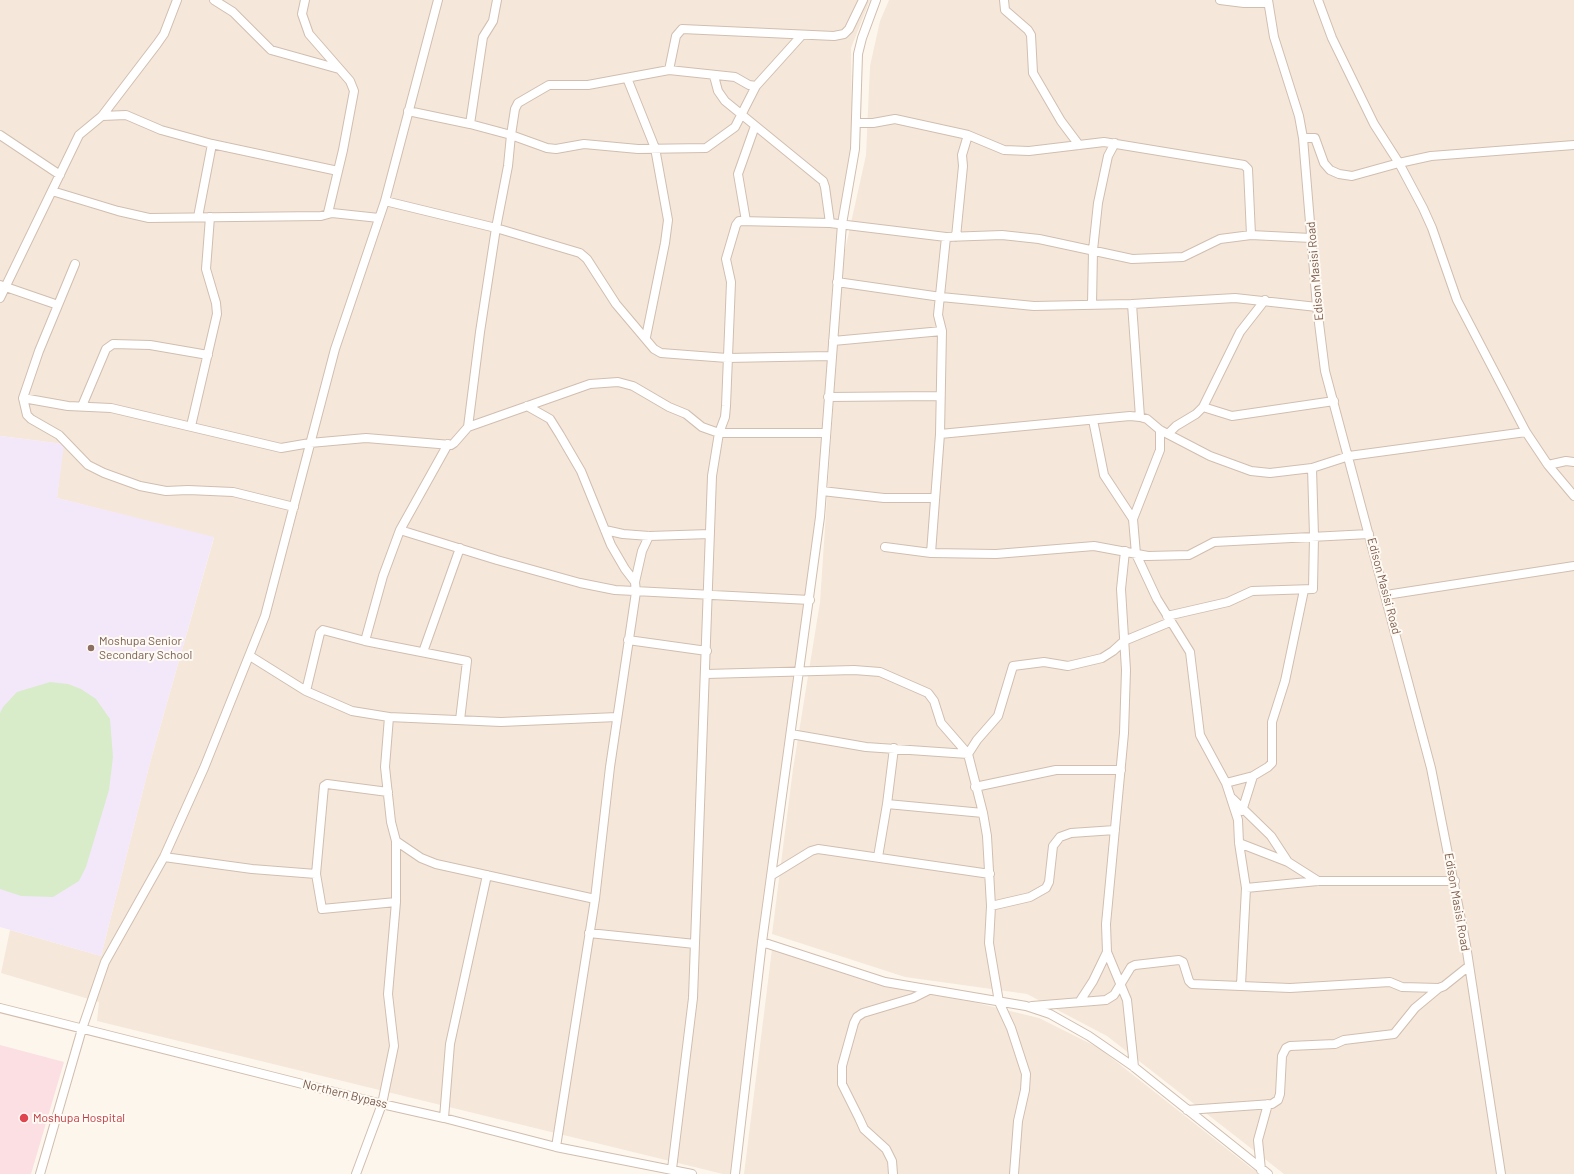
<!DOCTYPE html>
<style>
body{margin:0}
canvas{display:block;background:#fdf6ec}
</style>
<canvas width="1574" height="1174"></canvas>
<script>
const ctx = document.querySelector('canvas').getContext('2d');
ctx.lineJoin = 'round';
function fillPath(path, color) { ctx.fillStyle = color; ctx.fill(path, 'evenodd'); }
const toPath = rows => new Path2D(rows.map(r => 'M' + r).join(''));
function trace(path, color, width, dash) { ctx.strokeStyle = color; ctx.lineWidth = width; ctx.lineCap = dash ? 'butt' : 'round'; ctx.setLineDash(dash || []); ctx.stroke(path); }
function write(font, color, halo, rows, align = 'center') {
  ctx.font = font + ' Barlow,sans-serif'; ctx.lineWidth = 4; ctx.setLineDash([]); ctx.textBaseline = 'middle'; ctx.strokeStyle = halo; ctx.fillStyle = color; for (const [text, x, y, turn = 0] of rows) {
    ctx.save(); ctx.translate(x, y); ctx.rotate((+turn || 0) * Math.PI / 180); ctx.textAlign = isNaN(turn) ? turn : align; if (halo) ctx.strokeText(text, 0, 0); ctx.fillText(text, 0, 0); ctx.restore();
  }
}
const residential = toPath([
 [0,0,870,0,851,48,853,166,833,283,822,493,735,1174,723,1174,97,1021,99,1002,1,973,10,930,101,956,151,759,214,538,57,498,63,444,0,436],
 [889,0,1574,0,1574,1174,1284,1174,1107,1036,1027,994,905,977,772,934,793,769,820,602,843,259,866,155,870,66,880,21],
 [772,949,878,985,973,1002,1039,1018,1099,1048,1251,1168,1262,1174,744,1174]
]);
const education = toPath([
 [0,436,64,444,57,498,214,537,151,759,101,956,0,927]
]);
const medical = toPath([
 [0,1045,64,1062,31,1174,0,1174]
]);
const green = toPath([
 [50,682,68,684,81,689,96,699,110,719,113,757,109,790,86,867,79,881,53,897,21,896,0,889,0,713,3,707,17,692]
]);
const street = toPath([
 [214,0,233,12,271,50,339,69],
 [305,0,302,14,309,34,350,81,354,91,343,150,328,213],
 [1004,0,1005,10,1028,30,1031,35,1033,73,1061,121,1079,145],
 [1220,0,1244,3,1268,3],
 [1268,0,1274,37,1299,116,1303,138,1317,307,1325,371,1431,768,1466,945,1501,1174],
 [1318,0,1332,38,1374,124,1399,163,1423,208,1432,228,1457,300,1526,432,1548,465,1566,461,1574,462],
 [669,70,676,36,682,29,834,36,844,34,849,29,863,0],
 [714,76,718,91,725,101,823,181,825,187,830,223],
 [627,78,655,148,668,220,665,243,646,337],
 [756,86,735,127,706,148,638,149,584,144,556,149,547,148,511,135,508,166,496,228,580,253,587,259,616,304,654,349,661,353,727,358,831,356],
 [408,111,470,124,511,135,515,109,518,103,549,85,588,85,669,70,735,77,749,85,756,86,802,35],
 [102,116,126,115,161,130,212,144,338,171],
 [856,123,873,123,895,119,968,135,1004,150,1029,151,1104,142,1244,165,1248,169,1251,235],
 [470,124,483,37,493,21,497,0],
 [0,135,60,175],
 [1303,138,1315,138,1324,163,1330,170,1339,174,1352,176,1399,163,1431,156,1574,145],
 [52,191,118,211,149,218,321,216,332,213,379,218],
 [198,217,212,144],
 [746,221,738,174,755,126],
 [956,237,963,166,962,155,968,135],
 [75,264,39,351,23,398,27,415,31,419,59,435,88,465,104,473,140,486,166,491,188,490,233,492,294,507],
 [837,282,941,297,1034,306,1132,304,1235,298,1317,307],
 [0,285,58,305],
 [0,298,79,135,102,116,157,44,164,34,177,0],
 [1132,304,1140,417],
 [1092,305,1093,250,1098,203,1108,156,1115,143],
 [833,341,942,331],
 [828,397,940,396],
 [23,398,68,406,111,408,281,448,310,443,366,438,451,445,454,443,468,427,480,332,496,228,385,201],
 [82,406,106,349,113,344,150,345,208,355],
 [527,406,550,419,560,435,581,471,611,545,625,569,635,582],
 [1203,407,1232,416,1334,401],
 [1093,420,1104,475,1133,519],
 [191,426,217,314,216,303,206,269,210,217],
 [468,427,590,384,618,382,633,386,669,407,686,414,702,427,719,433,725,417,726,406,731,282,726,259,736,225,739,221,830,223,946,237,1002,235,1039,239,1132,259,1183,257,1220,239,1251,235,1311,238],
 [1160,430,1160,450,1133,519,1136,554,1157,599,1190,652,1200,735,1226,783,1238,820,1239,843,1246,888,1241,985],
 [940,434,1130,416,1140,417,1147,419,1160,430,1210,456,1251,471,1270,473,1312,468,1349,456,1526,432],
 [1168,434,1176,426,1196,414,1203,407,1240,332,1265,300],
 [1548,465,1574,496],
 [822,491,884,498,934,498],
 [400,530,448,444],
 [605,530,623,534,649,536,710,534],
 [885,547,931,553,996,554,1094,546,1148,556,1189,555,1214,542,1369,534],
 [1125,551,1121,589,1126,670,1124,733,1106,924,1107,952,1127,1000,1134,1067],
 [931,553,940,434,942,331,938,315,946,237],
 [1386,595,1574,566],
 [1167,616,1228,602,1252,591,1313,589,1314,536,1312,468],
 [628,640,707,651],
 [365,641,467,661,460,720],
 [423,652,460,548],
 [250,656,306,691,320,633,323,630,365,641,383,576,400,530,497,560,580,583,615,590,810,600],
 [706,674,854,670,880,672,928,693,934,701,941,723,968,754,983,813,987,836,991,906,989,943,999,1002,1011,1028,1026,1074,1025,1090,1018,1121,1014,1174],
 [306,691,352,711,389,717,385,767,391,822,396,841,421,858,436,864,595,899,610,767,636,592,635,582,642,551,649,536],
 [389,717,501,722,617,717],
 [791,734,866,747,968,754,977,740,998,716,1013,666,1044,662,1068,666,1102,658,1113,651,1124,641,1170,622],
 [1226,783,1253,776,1268,767,1272,763,1272,722,1285,681,1304,590],
 [975,787,1056,770,1121,770],
 [1233,799,1271,836,1288,862],
 [887,804,983,813],
 [1242,811,1253,776],
 [1239,843,1288,862,1318,881],
 [164,857,252,869,316,874,324,786,327,784,388,792],
 [878,857,887,804,894,748],
 [316,874,322,909,396,902],
 [772,875,811,851,818,849,990,874],
 [1246,888,1318,881,1455,881],
 [991,906,1030,897,1046,888,1049,882,1053,846,1060,837,1071,833,1115,830],
 [589,933,695,944],
 [762,942,885,982,1026,1006,1050,1014,1089,1036,1134,1067,1268,1174],
 [1080,1001,1093,981,1107,952],
 [1032,1006,1106,1000,1114,995,1131,967,1135,965,1179,960,1183,962,1189,981,1192,984,1290,988,1390,982,1402,987,1439,988,1444,986,1469,966],
 [0,1008,382,1104,444,1118,556,1147,692,1174],
 [1187,1110,1272,1104,1278,1100,1280,1094,1282,1056,1286,1048,1290,1046,1335,1044,1344,1040,1394,1034,1415,1008,1439,988],
 [444,1118,450,1044,487,875],
 [556,1147,595,899],
 [672,1169,693,998,712,476,719,433,826,433],
 [1261,1170,1258,1140,1268,1104],
 [40,1174,82,1029,105,962,164,857,204,768,265,616,335,349,385,201,438,0],
 [356,1174,382,1104,394,1046,388,994,396,902,396,841],
 [735,1174,762,942,820,517,842,224,855,149,858,54,862,38,876,0],
 [893,1174,892,1161,886,1149,864,1129,859,1118,842,1084,842,1066,854,1023,857,1017,863,1013,913,998,929,990]
]);
const markers = [
 [91,648,4,"#8d6e63"],
 [24,1118,5,"#e0444e"]
];
const streetNames = [
 ["Edison Masisi Road",1315,271,-95],
 ["Edison Masisi Road",1384,586,75],
 ["Edison Masisi Road",1457,902,80],
 ["Northern Bypass",345,1094,14]
];
const educationNames = [
 ["Moshupa Senior",99,641],
 ["Secondary School",99,655]
];
const healthNames = [
 ["Moshupa Hospital",33,1118]
];
fillPath(residential, '#f5e8da');
fillPath(education, '#f3e8fa');
fillPath(medical, '#fbdfe3');
fillPath(green, '#d8ecc9');
trace(street, '#d1beb0', 10);
trace(street, '#fff', 8);
for (const [x, y, r, color] of markers) { const dot = new Path2D(); dot.arc(x, y, r, 0, 2 * Math.PI); ctx.fillStyle = color; ctx.fill(dot); trace(dot, '#fffaf3', 1.5); }
write('12px', '#7a5c4d', '#fffaf3', streetNames);
write('12px', '#785e54', '#fffaf3', educationNames, 'left');
write('12px', '#be3a42', '#fffaf3', healthNames, 'left');
</script>
